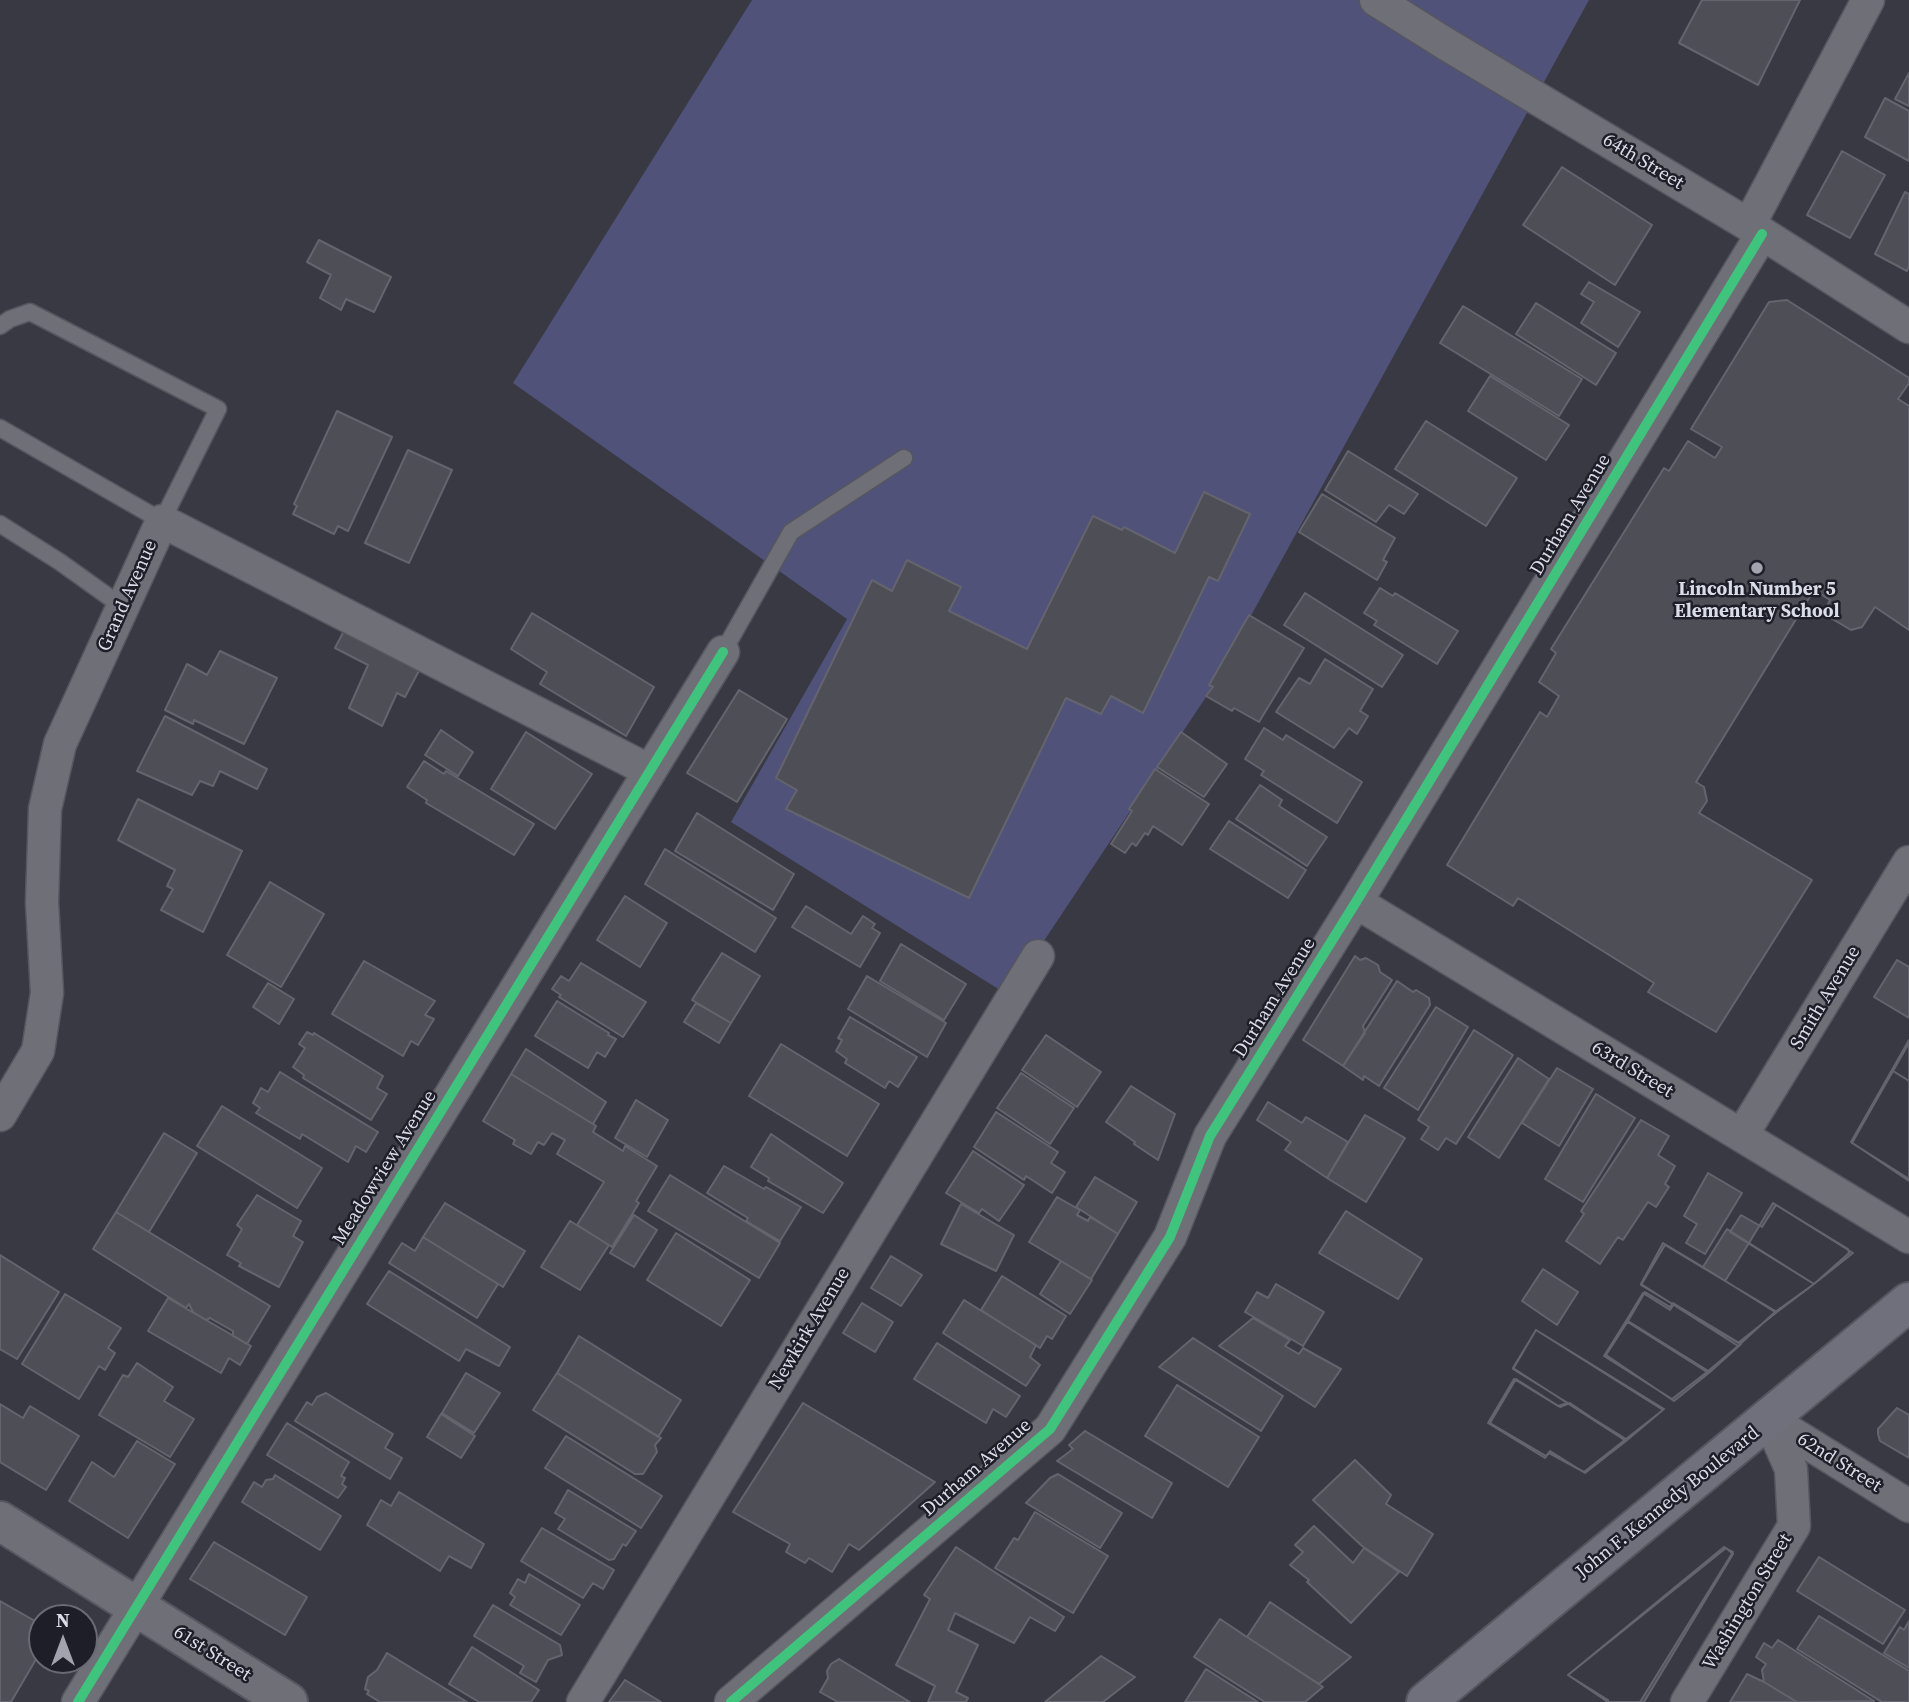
<!DOCTYPE html>
<style>
body{margin:0}
#map{position:relative;width:1909px;height:1702px;overflow:hidden;background:#393944;font-family:"Source Serif 4",serif}
canvas{display:block}
.north{position:absolute;left:28px;top:1604px;width:70px;height:70px;box-sizing:border-box;background:#1d1e27;border:2px solid #696a74;border-radius:50%;rotate:0deg;font-size:19px;font-weight:700;line-height:28px;text-align:center;color:#dadce8}
.north::after{content:'';display:block;margin:auto;width:24px;height:32px;background:#a2a3af;clip-path:polygon(50% 0,100% 100%,50% 72%,0 100%)}
</style>
<div id="map">
<canvas width="1909" height="1702"></canvas>
<div class="north">N</div>
</div>
<script>
const ctx = document.querySelector('canvas').getContext('2d');
ctx.lineJoin = 'round';
function fillPath(path, color) { ctx.fillStyle = color; ctx.fill(path, 'evenodd'); }
const toPath = rows => new Path2D(rows.map(r => 'M' + r).join(''));
function trace(path, color, width, dash) { ctx.strokeStyle = color; ctx.lineWidth = width; ctx.lineCap = dash ? 'butt' : 'round'; ctx.setLineDash(dash || []); ctx.stroke(path); }
function write(font, color, halo, rows, align = 'center') {
  ctx.font = font + ' "Source Serif 4",serif'; ctx.lineWidth = 5; ctx.setLineDash([]); ctx.textBaseline = 'middle'; ctx.strokeStyle = halo; ctx.fillStyle = color; for (const [text, x, y, turn = 0] of rows) {
    ctx.save(); ctx.translate(x, y); ctx.rotate((+turn || 0) * Math.PI / 180); ctx.textAlign = isNaN(turn) ? turn : align; if (halo) ctx.strokeText(text, 0, 0); ctx.fillText(text, 0, 0); ctx.restore();
  }
}
const green = toPath([
 [752,0,1589,0,1208,694,1008,995,731,822,847,619,513,383]
]);
const building = toPath([
 [1702,0,1800,0,1758,85,1679,43,1702,0],
 [1909,73,1909,106,1895,99,1909,73],
 [1885,98,1909,111,1909,161,1865,137,1885,98],
 [1842,151,1885,175,1850,238,1807,215,1842,151],
 [1562,167,1652,225,1615,285,1523,225,1562,167],
 [1905,192,1909,194,1909,266,1907,271,1875,254,1905,192],
 [319,240,391,277,374,312,346,299,341,310,320,298,331,275,307,262,319,240],
 [1589,282,1640,312,1618,347,1581,323,1594,302,1581,294,1589,282],
 [1787,300,1909,378,1909,383,1898,399,1909,406,1909,630,1875,607,1862,627,1851,630,1829,617,1826,608,1830,600,1814,590,1696,782,1704,787,1707,801,1699,813,1812,880,1716,1032,1648,992,1654,983,1518,898,1513,906,1447,865,1540,712,1547,717,1559,696,1539,682,1556,653,1551,649,1664,468,1669,471,1688,441,1715,458,1722,447,1691,429,1769,302,1787,300],
 [1536,303,1616,353,1596,385,1516,334,1536,303],
 [1463,306,1582,379,1559,416,1440,343,1463,306],
 [1490,376,1569,425,1546,460,1468,411,1490,376],
 [337,411,392,437,348,531,338,526,334,534,293,514,297,506,294,504,337,411],
 [1426,421,1517,478,1486,526,1395,469,1426,421],
 [408,450,452,470,409,563,365,543,408,450],
 [1348,451,1418,494,1404,514,1389,505,1376,522,1325,490,1348,451],
 [1204,492,1250,514,1218,581,1209,577,1143,713,1111,696,1101,714,1066,698,969,898,786,809,797,790,776,778,872,580,892,591,907,560,961,587,949,611,1027,649,1093,516,1122,530,1124,527,1175,553,1204,492],
 [1322,494,1395,538,1383,560,1387,562,1377,580,1299,532,1322,494],
 [1380,588,1393,596,1395,593,1458,631,1437,664,1374,625,1377,621,1364,613,1380,588],
 [1305,593,1403,655,1382,687,1284,625,1305,593],
 [532,613,654,687,626,736,540,684,547,672,511,649,532,613],
 [1249,615,1304,648,1259,722,1234,708,1232,711,1206,696,1213,687,1209,685,1249,615],
 [347,625,422,665,405,697,397,693,382,726,349,708,368,665,335,648,347,625],
 [220,651,277,678,244,744,194,720,193,724,165,710,187,664,207,675,220,651],
 [1325,659,1373,689,1360,711,1368,716,1357,734,1349,728,1334,748,1276,712,1299,678,1310,684,1325,659],
 [739,690,787,719,737,802,687,773,739,690],
 [165,716,267,769,257,789,220,771,213,786,200,781,192,795,137,771,165,716],
 [1264,728,1283,740,1286,735,1362,782,1337,823,1261,775,1264,771,1245,759,1264,728],
 [441,730,473,752,458,776,425,755,441,730],
 [526,732,592,774,555,829,491,789,526,732],
 [1181,732,1227,764,1204,797,1157,767,1181,732],
 [424,761,444,774,446,771,534,824,514,855,426,803,427,800,407,787,424,761],
 [1155,769,1209,804,1182,845,1153,826,1148,835,1145,833,1136,846,1132,843,1125,853,1111,844,1132,811,1129,809,1155,769],
 [1260,785,1282,800,1279,806,1327,837,1307,866,1236,819,1260,785],
 [138,799,242,851,203,932,161,910,173,889,167,886,175,870,118,840,138,799],
 [697,813,794,874,773,910,675,851,697,813],
 [1229,821,1306,870,1288,898,1210,849,1229,821],
 [665,849,776,918,755,952,645,884,665,849],
 [270,882,324,914,281,987,227,955,270,882],
 [625,896,667,923,640,967,597,940,625,896],
 [806,906,851,934,863,916,875,924,872,928,880,933,860,967,792,927,806,906],
 [901,944,966,984,944,1020,880,981,901,944],
 [722,953,760,976,731,1023,692,1000,722,953],
 [1355,956,1360,960,1366,958,1378,965,1380,972,1392,980,1363,1026,1365,1033,1343,1066,1303,1040,1355,956],
 [1897,960,1909,967,1909,1018,1874,997,1897,960],
 [364,961,435,1001,425,1015,434,1019,418,1045,411,1041,403,1056,332,1014,364,961],
 [581,963,646,1002,623,1037,559,997,561,995,552,989,561,976,569,981,581,963],
 [867,976,946,1023,927,1057,848,1009,867,976],
 [1397,981,1413,992,1416,990,1429,998,1430,1005,1379,1086,1364,1076,1363,1080,1343,1066,1397,981],
 [268,983,294,999,279,1024,253,1007,268,983],
 [557,1001,609,1033,608,1035,616,1039,605,1057,597,1052,588,1068,535,1036,557,1001],
 [696,1003,731,1023,719,1043,684,1022,696,1003],
 [1436,1007,1468,1027,1418,1110,1384,1088,1436,1007],
 [850,1017,917,1057,898,1087,889,1081,885,1088,845,1063,847,1059,836,1051,842,1040,838,1038,850,1017],
 [1474,1030,1513,1055,1456,1144,1446,1138,1438,1150,1421,1139,1429,1127,1418,1120,1474,1030],
 [307,1032,313,1035,314,1033,383,1076,377,1088,387,1094,371,1120,303,1078,304,1075,293,1067,305,1048,299,1044,307,1032],
 [1046,1035,1101,1072,1077,1107,1022,1070,1046,1035],
 [1909,1040,1909,1181,1851,1142,1909,1040],
 [1909,1043,1909,1081,1893,1071,1909,1043],
 [781,1044,879,1104,847,1156,749,1096,781,1044],
 [526,1049,606,1102,593,1124,511,1074,526,1049],
 [1518,1058,1549,1079,1499,1158,1468,1137,1518,1058],
 [1557,1068,1593,1089,1559,1146,1522,1123,1557,1068],
 [1893,1071,1909,1081,1909,1179,1852,1143,1893,1071],
 [280,1072,378,1132,366,1152,356,1146,348,1162,302,1134,300,1139,256,1113,260,1108,253,1103,261,1088,268,1092,280,1072],
 [1021,1073,1074,1108,1050,1144,997,1108,1021,1073],
 [511,1074,593,1124,596,1126,593,1132,623,1151,625,1146,657,1166,636,1201,639,1203,612,1247,577,1225,604,1182,557,1154,565,1140,552,1133,544,1145,538,1142,531,1154,513,1144,515,1140,483,1121,511,1074],
 [1131,1086,1175,1114,1158,1160,1134,1144,1135,1142,1106,1122,1131,1086],
 [1596,1094,1635,1118,1583,1202,1545,1179,1596,1094],
 [636,1100,668,1120,647,1157,615,1138,636,1100],
 [1268,1102,1302,1123,1306,1117,1348,1142,1327,1178,1285,1150,1291,1142,1257,1120,1268,1102],
 [222,1106,322,1168,297,1208,197,1146,222,1106],
 [996,1112,1058,1152,1051,1163,1065,1172,1052,1193,1026,1176,1024,1180,974,1147,996,1112],
 [1365,1115,1405,1138,1366,1202,1327,1178,1365,1115],
 [1641,1120,1669,1136,1658,1155,1675,1166,1665,1184,1669,1187,1656,1207,1648,1202,1623,1240,1618,1237,1600,1264,1566,1241,1584,1214,1581,1211,1641,1120],
 [164,1133,197,1153,149,1232,116,1212,164,1133],
 [771,1134,843,1183,823,1213,768,1181,769,1178,751,1167,771,1134],
 [973,1151,1024,1185,999,1221,982,1209,979,1213,946,1193,973,1151],
 [724,1166,764,1189,766,1187,801,1207,780,1241,746,1221,748,1218,707,1193,724,1166],
 [1708,1173,1742,1193,1705,1254,1686,1243,1697,1224,1684,1216,1708,1173],
 [670,1175,780,1243,759,1278,648,1211,670,1175],
 [1095,1177,1137,1202,1118,1234,1076,1207,1095,1177],
 [257,1195,301,1221,293,1236,303,1242,279,1287,239,1266,241,1263,227,1255,242,1229,237,1225,257,1195],
 [1057,1197,1080,1210,1077,1215,1088,1221,1090,1217,1118,1234,1091,1279,1029,1242,1057,1197],
 [445,1203,525,1251,503,1287,423,1237,445,1203],
 [1773,1203,1848,1249,1849,1253,1814,1284,1749,1243,1773,1203],
 [961,1204,1014,1235,996,1271,941,1244,961,1204],
 [1776,1205,1853,1253,1814,1284,1730,1232,1741,1215,1762,1227,1776,1205],
 [1346,1211,1422,1259,1398,1299,1319,1253,1346,1211],
 [116,1212,270,1306,247,1344,233,1336,233,1331,210,1318,206,1320,193,1312,189,1304,186,1308,93,1249,116,1212],
 [634,1215,657,1230,634,1267,610,1253,634,1215],
 [570,1221,609,1245,580,1290,541,1267,570,1221],
 [1727,1229,1749,1243,1814,1284,1775,1312,1703,1267,1727,1229],
 [676,1233,750,1280,721,1326,647,1280,676,1233],
 [423,1237,498,1284,477,1318,389,1263,402,1243,415,1251,423,1237],
 [1663,1243,1703,1267,1775,1312,1738,1346,1641,1284,1663,1243],
 [1749,1243,1814,1284,1777,1312,1725,1281,1749,1243],
 [1665,1245,1725,1281,1777,1312,1738,1343,1641,1285,1665,1245],
 [0,1255,59,1292,17,1359,0,1349,0,1255],
 [891,1256,922,1275,901,1306,871,1288,891,1256],
 [1061,1261,1092,1280,1070,1314,1040,1294,1061,1261],
 [1543,1269,1578,1292,1557,1325,1522,1301,1543,1269],
 [389,1271,510,1347,499,1366,466,1349,459,1361,367,1304,389,1271],
 [1002,1276,1066,1316,1052,1339,1047,1336,1040,1348,981,1310,1002,1276],
 [1276,1284,1324,1312,1303,1346,1245,1312,1257,1292,1268,1298,1276,1284],
 [1645,1292,1670,1307,1673,1303,1741,1344,1710,1372,1628,1321,1645,1292],
 [1643,1293,1670,1310,1674,1304,1738,1346,1707,1372,1626,1321,1643,1293],
 [65,1294,121,1328,108,1348,115,1353,105,1370,99,1366,79,1399,22,1364,65,1294],
 [168,1298,251,1346,240,1365,229,1358,221,1373,148,1331,168,1298],
 [964,1300,1036,1345,1030,1357,1040,1365,1026,1386,943,1333,964,1300],
 [862,1303,893,1322,875,1352,843,1333,862,1303],
 [1253,1318,1290,1340,1285,1346,1299,1354,1303,1348,1341,1369,1315,1407,1219,1346,1253,1318],
 [1626,1321,1707,1372,1672,1399,1604,1356,1626,1321],
 [1628,1321,1710,1372,1674,1401,1606,1355,1628,1321],
 [1536,1330,1664,1409,1626,1441,1513,1368,1536,1330],
 [1536,1330,1663,1410,1626,1439,1513,1369,1536,1330],
 [579,1336,681,1400,658,1437,557,1373,579,1336],
 [1193,1338,1283,1396,1261,1431,1159,1367,1193,1338],
 [937,1343,1020,1396,1006,1417,993,1409,986,1423,914,1379,937,1343],
 [137,1363,173,1387,164,1401,194,1419,170,1457,99,1415,123,1375,128,1377,137,1363],
 [466,1373,500,1393,474,1433,442,1413,466,1373],
 [557,1373,661,1438,655,1445,657,1452,643,1474,635,1474,533,1410,557,1373],
 [1514,1379,1558,1406,1568,1403,1626,1439,1584,1472,1549,1453,1545,1458,1488,1423,1514,1379],
 [1516,1379,1560,1407,1570,1403,1626,1441,1585,1473,1550,1451,1546,1456,1490,1423,1516,1379],
 [1177,1385,1259,1437,1228,1487,1145,1436,1177,1385],
 [326,1393,393,1434,385,1448,402,1458,390,1479,295,1421,307,1402,312,1405,317,1397,326,1393],
 [803,1403,935,1482,859,1550,849,1544,832,1572,809,1558,805,1563,786,1552,790,1544,733,1512,803,1403],
 [0,1404,23,1418,30,1406,79,1436,46,1490,0,1462,0,1404],
 [1897,1408,1909,1415,1909,1458,1880,1441,1878,1434,1878,1429,1897,1408],
 [441,1414,475,1436,461,1458,427,1437,441,1414],
 [287,1423,349,1462,341,1476,345,1478,342,1484,346,1487,338,1498,267,1455,287,1423],
 [1085,1431,1172,1483,1152,1518,1057,1461,1073,1449,1069,1445,1085,1431],
 [566,1436,662,1496,641,1528,545,1468,566,1436],
 [137,1441,175,1464,128,1538,69,1501,92,1462,114,1477,137,1441],
 [1355,1460,1391,1495,1386,1504,1433,1534,1407,1576,1362,1546,1313,1500,1355,1460],
 [1058,1474,1122,1513,1100,1548,1026,1503,1050,1478,1058,1474],
 [275,1475,341,1516,320,1550,242,1502,254,1482,262,1487,266,1480,273,1479,275,1475],
 [568,1490,636,1531,626,1546,623,1544,614,1559,609,1560,558,1529,565,1519,555,1513,568,1490],
 [399,1492,484,1544,471,1568,449,1556,440,1571,367,1525,381,1500,391,1506,399,1492],
 [1035,1512,1108,1556,1073,1613,995,1568,1014,1538,1018,1540,1035,1512],
 [1314,1526,1353,1563,1364,1548,1399,1572,1351,1623,1307,1582,1309,1580,1290,1565,1303,1552,1295,1545,1314,1526],
 [542,1528,614,1570,603,1589,593,1583,583,1598,521,1561,542,1528],
 [214,1542,307,1597,285,1635,190,1579,214,1542],
 [956,1547,1064,1617,1055,1631,1030,1617,1014,1643,955,1613,948,1630,978,1645,956,1692,968,1698,966,1702,928,1702,935,1686,896,1665,930,1599,924,1595,956,1547],
 [1724,1547,1733,1552,1640,1702,1608,1702,1568,1675,1724,1547],
 [1726,1548,1733,1554,1644,1702,1607,1702,1608,1700,1568,1675,1726,1548],
 [1819,1557,1905,1610,1883,1644,1797,1591,1819,1557],
 [529,1574,580,1605,561,1635,510,1605,515,1597,510,1593,518,1579,525,1583,529,1574],
 [0,1601,42,1625,42,1649,11,1702,0,1702,0,1601],
 [1270,1602,1351,1657,1319,1684,1247,1637,1270,1602],
 [493,1605,560,1645,562,1655,548,1660,536,1682,520,1673,524,1666,474,1636,493,1605],
 [1819,1616,1909,1671,1909,1702,1882,1702,1797,1649,1819,1616],
 [1220,1619,1247,1637,1323,1687,1305,1702,1265,1702,1194,1657,1220,1619],
 [1909,1621,1909,1668,1884,1653,1900,1627,1904,1630,1909,1621],
 [1778,1640,1874,1701,1797,1702,1764,1682,1762,1670,1766,1664,1756,1657,1764,1643,1772,1648,1778,1640],
 [472,1647,539,1690,531,1702,479,1702,449,1684,472,1647],
 [387,1653,467,1702,380,1702,367,1694,369,1691,365,1689,368,1677,377,1670,387,1653],
 [1101,1656,1135,1677,1103,1702,1045,1702,1101,1656],
 [839,1659,910,1702,838,1702,820,1692,828,1678,827,1671,831,1664,839,1659],
 [1206,1669,1258,1702,1185,1702,1206,1669],
 [1747,1674,1764,1682,1797,1702,1730,1702,1747,1674],
 [625,1680,661,1702,609,1702,625,1680]
]);
const lane = toPath([
 [0,326,10,319,30,312,218,409,162,521,0,428],
 [0,524,60,562,123,607],
 [723,652,791,532,904,458]
]);
const street = toPath([
 [1376,0,1446,44,1749,225,1909,327],
 [1749,225,1868,0],
 [1356,902,1909,1237],
 [0,1115,38,1051,47,993,42,902,45,809,60,744,162,521,650,771],
 [1742,1135,1909,862],
 [1769,1419,1909,1506],
 [78,1702,723,652],
 [583,1702,1038,956],
 [731,1702,1050,1429,1170,1237,1210,1136,1356,902,1762,234],
 [1687,1702,1794,1526,1791,1469,1769,1419]
]);
const secondary = toPath([
 [0,1521,288,1702]
]);
const primary = toPath([
 [1426,1702,1909,1302]
]);
const cycleway = toPath([
 [78,1702,723,652],
 [731,1702,1050,1429,1170,1237,1210,1136,1356,902,1762,234]
]);
const markers = [
 [1757,568,7,"#a2a3af"]
];
const streetNames = [
 ["64th Street",1643,162,31],
 ["Durham Avenue",1571,515,-59],
 ["Grand Avenue",128,596,-66],
 ["Durham Avenue",1275,998,-58],
 ["Smith Avenue",1826,998,-59],
 ["63rd Street",1632,1070,31],
 ["Meadowview Avenue",385,1168,-58],
 ["Newkirk Avenue",810,1329,-59],
 ["62nd Street",1839,1463,32],
 ["Durham Avenue",977,1468,-41],
 ["John F. Kennedy Boulevard",1668,1503,-39],
 ["Washington Street",1748,1602,-59],
 ["61st Street",212,1654,32]
];
const poiNames = [
 ["Lincoln Number 5",1757,590],
 ["Elementary School",1757,612]
];
fillPath(green, '#50527a');
fillPath(building, '#4e4e57');
trace(building, '#64646e', 2);
trace(lane, '#565660', 19);
trace(street, '#565660', 35);
trace(secondary, '#565660', 42);
trace(primary, '#565660', 42);
trace(lane, '#6f6f77', 16);
trace(street, '#6f6f77', 32);
trace(secondary, '#6f6f77', 38);
trace(primary, '#70707d', 38);
trace(cycleway, '#40c37c', 10);
for (const [x, y, r, color] of markers) { const dot = new Path2D(); dot.arc(x, y, r, 0, 2 * Math.PI); ctx.fillStyle = color; ctx.fill(dot); trace(dot, '#1d1e27', 2.5); }
write('19px', '#dadce8', '#1d1e27', streetNames);
write('bold 19px', '#dadce8', '#1d1e27', poiNames);
</script>
